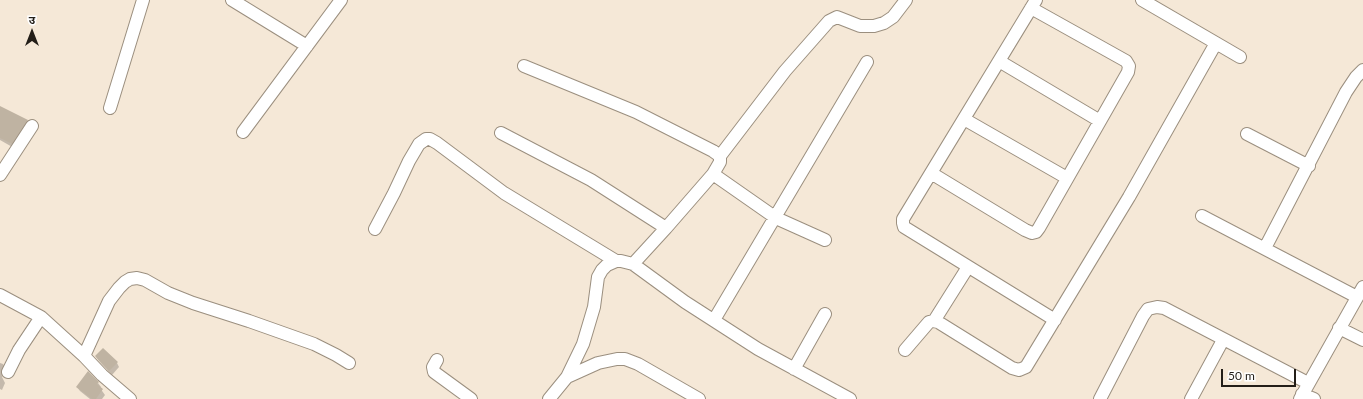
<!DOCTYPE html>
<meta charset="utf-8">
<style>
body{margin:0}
#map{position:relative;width:1363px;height:399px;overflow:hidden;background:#f5e8d7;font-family:Lato,"Noto Sans Devanagari",sans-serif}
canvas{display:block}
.north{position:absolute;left:12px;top:12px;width:40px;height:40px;-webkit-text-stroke:3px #fff;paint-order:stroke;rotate:0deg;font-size:11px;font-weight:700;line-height:16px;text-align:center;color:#231e18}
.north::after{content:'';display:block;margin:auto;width:14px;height:18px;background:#231e18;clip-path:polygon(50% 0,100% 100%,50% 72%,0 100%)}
.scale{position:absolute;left:1221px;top:369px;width:75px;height:18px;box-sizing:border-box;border:2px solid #231e18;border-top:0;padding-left:5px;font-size:12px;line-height:14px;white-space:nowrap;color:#231e18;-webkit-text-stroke:3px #fff;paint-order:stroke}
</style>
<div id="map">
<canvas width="1363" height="399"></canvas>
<div class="north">उ</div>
<div class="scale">50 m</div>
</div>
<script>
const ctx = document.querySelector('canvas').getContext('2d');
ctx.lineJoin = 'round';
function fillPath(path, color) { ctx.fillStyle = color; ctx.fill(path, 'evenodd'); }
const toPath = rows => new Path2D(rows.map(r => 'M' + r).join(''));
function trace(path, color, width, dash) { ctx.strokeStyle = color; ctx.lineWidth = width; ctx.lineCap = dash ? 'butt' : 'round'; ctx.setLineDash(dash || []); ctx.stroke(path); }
const shadow = toPath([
 [0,107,27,121,29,125,14,148,0,140],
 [96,357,117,363,119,367,112,375,99,361],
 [0,363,3,364,6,369,2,377,5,383,2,390,0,389],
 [98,383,101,387,100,388,105,395,102,399,90,399,80,391,77,387]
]);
const building = toPath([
 [0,106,28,120,12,144,0,138],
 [103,348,118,362,109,371,95,356],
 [88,371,99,382,97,384,103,389,96,399,92,399,76,387]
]);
const street = toPath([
 [232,0,307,46],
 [1036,0,903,219,903,223,904,227,1055,320],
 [1142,0,1240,57],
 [999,61,1100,121],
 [524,66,636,112,713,151,720,156,720,162,713,174,666,228,633,264],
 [110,108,143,0],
 [964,119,1067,178],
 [243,132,341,0],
 [501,133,591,180,666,228],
 [1247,134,1309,166],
 [720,156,785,71,829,21,837,17,860,26,874,26,884,23,893,17,906,0],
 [931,173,1025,230,1032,233,1036,232,1039,228,1128,72,1129,66,1126,61,1031,8],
 [713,174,776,218,825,240],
 [0,175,32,126],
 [1202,216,1357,297],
 [375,229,394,193,409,161,419,144,426,139,430,139,437,143,504,193,616,261],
 [1265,248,1346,92,1356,77,1363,70],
 [0,295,41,317,84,356,102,375,130,399],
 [714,320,867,62],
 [934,321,968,267],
 [1339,328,1363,340],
 [905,350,929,322,933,321,938,322,1012,368,1019,370,1026,367,1129,197,1216,43],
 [84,356,109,301,119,288,125,282,130,279,137,278,145,280,168,293,193,303,249,321,314,344,336,355,349,363],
 [437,360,433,367,434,372,471,399],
 [794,369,825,314],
 [8,372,19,350,41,317],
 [567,377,598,363,617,359,625,359,638,364,699,399],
 [1302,394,1314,399],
 [549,399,567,377,583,344,594,307,598,277,602,270,607,265,616,261,621,261,633,264,685,302,758,349,850,399],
 [1100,399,1143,316,1148,309,1157,307,1164,308,1308,383],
 [1191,399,1223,340],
 [1300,399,1363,287]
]);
fillPath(shadow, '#0003');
fillPath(building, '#bfb3a2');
trace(street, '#9b8f7f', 14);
trace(street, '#fff', 12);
</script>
